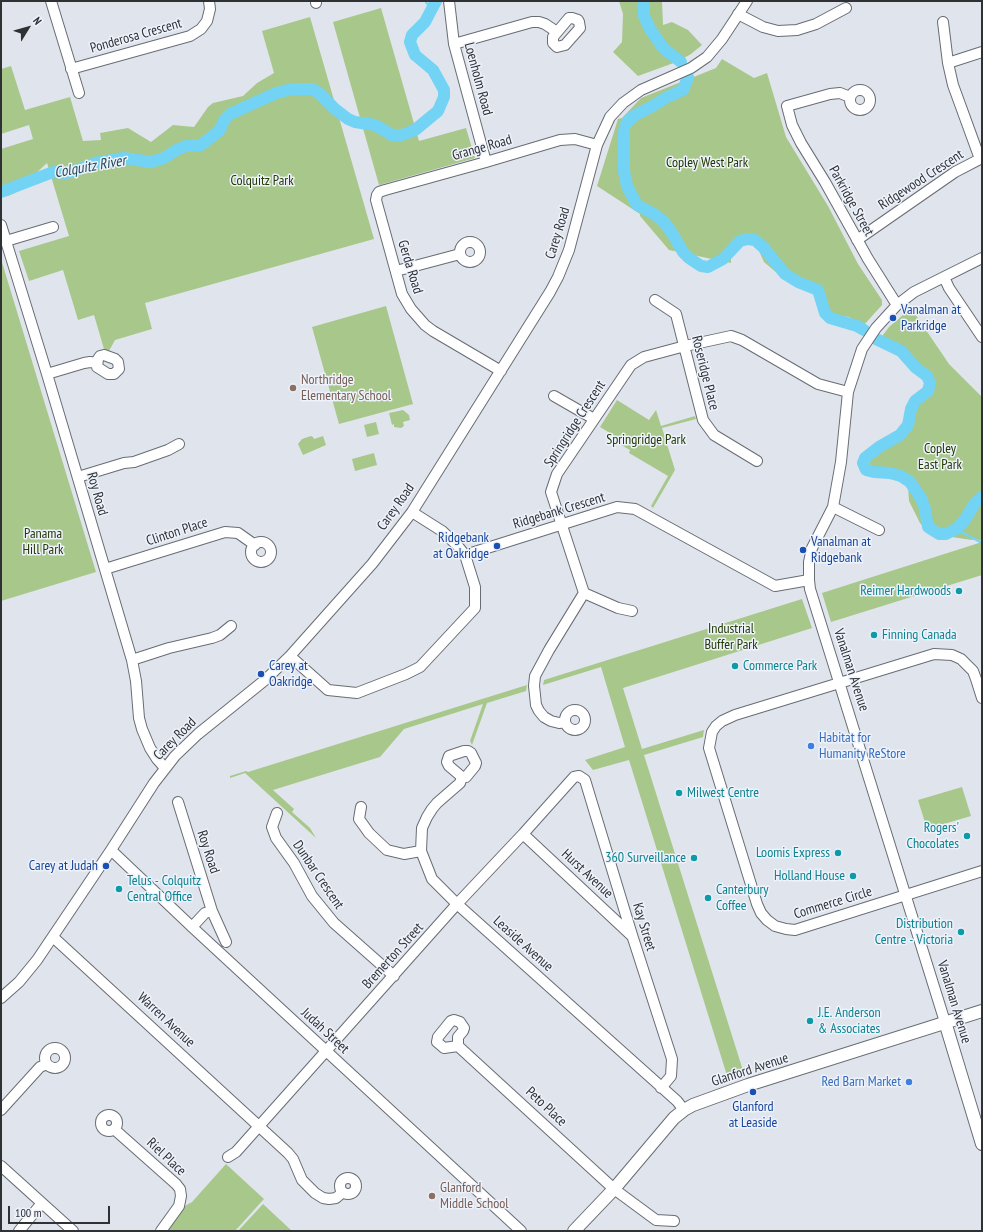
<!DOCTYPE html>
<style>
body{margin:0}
#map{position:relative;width:983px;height:1232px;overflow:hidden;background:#e0e5ed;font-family:"PT Sans Narrow",sans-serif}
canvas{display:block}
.frame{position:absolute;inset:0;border:2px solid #2f3135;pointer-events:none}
.north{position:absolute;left:8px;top:8px;width:40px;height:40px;-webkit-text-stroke:3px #edf2fb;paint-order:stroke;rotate:53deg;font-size:11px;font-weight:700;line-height:16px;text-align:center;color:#2f3135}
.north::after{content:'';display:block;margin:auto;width:14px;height:18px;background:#2f3135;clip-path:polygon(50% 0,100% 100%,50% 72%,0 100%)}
.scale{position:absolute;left:8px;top:1206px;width:102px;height:18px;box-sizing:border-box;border:2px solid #2f3135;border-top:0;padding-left:5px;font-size:12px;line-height:14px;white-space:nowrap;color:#2f3135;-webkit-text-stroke:3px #edf2fb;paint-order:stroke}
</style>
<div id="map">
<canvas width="983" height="1232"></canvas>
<div class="frame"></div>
<div class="north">N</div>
<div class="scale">100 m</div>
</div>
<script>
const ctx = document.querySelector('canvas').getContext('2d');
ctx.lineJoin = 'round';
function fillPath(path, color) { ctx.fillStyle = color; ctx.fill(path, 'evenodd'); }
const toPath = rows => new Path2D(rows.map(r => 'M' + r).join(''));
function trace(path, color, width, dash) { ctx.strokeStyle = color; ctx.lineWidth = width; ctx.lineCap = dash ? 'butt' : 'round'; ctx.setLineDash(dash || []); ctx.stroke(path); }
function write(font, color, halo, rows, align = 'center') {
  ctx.font = font + ' "PT Sans Narrow",sans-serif'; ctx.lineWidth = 3; ctx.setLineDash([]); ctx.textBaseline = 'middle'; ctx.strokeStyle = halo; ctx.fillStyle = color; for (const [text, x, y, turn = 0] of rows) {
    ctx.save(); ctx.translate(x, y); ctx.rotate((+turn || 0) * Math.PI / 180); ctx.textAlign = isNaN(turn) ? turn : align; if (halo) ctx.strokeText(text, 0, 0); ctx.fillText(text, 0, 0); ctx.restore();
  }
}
const green = toPath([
 [619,1,662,1,663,25,672,22,688,30,702,45,691,54,679,61,638,76,613,52,622,42,623,14],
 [381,8,419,141,466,128,475,158,379,185,333,22],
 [310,17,374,239,145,303,152,329,115,340,109,351,104,349,94,315,78,320,63,270,29,281,19,251,69,236,47,163,15,193,8,196,2,197,1,149,33,139,29,125,1,134,1,69,11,66,25,110,70,97,83,141,101,140,100,133,128,128,151,142,173,125,194,127,208,107,213,103,243,96,257,83,274,73,262,31],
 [722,59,754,78,767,73,786,137,828,206,858,264,882,300,882,305,863,326,849,317,830,314,825,309,823,294,820,290,802,287,777,273,764,262,759,251,753,244,748,242,743,242,731,252,731,263,669,250,640,216,640,214,597,186,618,119,622,118,641,98,716,68],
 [1,259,96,572,1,601],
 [386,306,413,404,339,424,312,327],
 [911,308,949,364,982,397,982,541,976,539,972,540,945,536,933,537,920,523,909,501,908,486,896,479,873,472,869,468,868,465,870,462,868,458,869,455,878,449,895,442,905,431,907,430,915,416,914,411,916,407,927,393,928,387,926,382,915,371,909,360,905,356,877,343,889,327],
 [617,400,649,420,656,410,661,426,695,416,696,419,662,428,675,470,653,508,651,506,668,476,629,453,630,450,621,445,623,441,600,427],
 [403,410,409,415,410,420,403,422,404,426,401,428,394,427,394,424,392,425,389,413],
 [376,422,379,434,367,437,364,425],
 [311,436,313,437,314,439,323,436,326,445,303,455,298,444,302,439],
 [374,453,377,465,355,471,352,459],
 [982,542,982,575,831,622,822,593],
 [802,599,812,628,623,688,642,749,704,730,703,737,644,755,745,1077,729,1082,629,760,593,770,585,760,625,747,601,667,543,685,544,680],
 [527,685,526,691,487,703,472,745,470,741,483,704,404,729,380,757,273,790,294,809,292,812,310,828,316,838,245,773,230,778,230,776,246,771,248,772],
 [962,787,971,816,927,829,918,800],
 [226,1164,264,1199,235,1231,167,1231,183,1207,192,1202],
 [263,1204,292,1231,238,1231]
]);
const stream = toPath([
 [425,1,432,10],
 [956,529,982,543]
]);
const river = toPath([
 [644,1,644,16,650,29,664,49,681,62],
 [626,124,630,119,637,114,651,107,667,97,683,90,688,77],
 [624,131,624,171,627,186,637,205,654,214,664,222,672,233,683,252,689,258,701,266,708,267,723,259,740,241,747,239,755,240,764,248,785,274,798,282,818,290,825,313,830,318,857,326,864,330],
 [1,192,53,172,67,173,74,171,95,163,124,158,151,162,164,158,178,149,186,146,201,145,219,131,225,119,230,114,276,93,292,89,312,89,319,93,335,109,348,119,355,122,375,125,392,135,399,136,415,130,438,111,444,97,444,90,433,70,415,55,410,42,412,35,425,22,436,1],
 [876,339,901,351,916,368,927,376,930,383,928,391,915,401,911,409,908,425,900,435,879,447,865,458,863,463,866,470,874,472,890,473,901,476,910,482,921,498,925,509,928,527,939,534,946,534,956,529,964,521,975,503,982,497]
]);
const minor = toPath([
 [51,1,79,93],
 [316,1,316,3],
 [449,1,454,44,486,162],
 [738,14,763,27,778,31,797,30,816,24,846,8],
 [569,18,572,18,578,20,579,22,580,28,565,45,557,47,553,43,553,37,569,18],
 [943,22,948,63,953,85,980,159],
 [454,44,532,22,539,22,545,24,557,32],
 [948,63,982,52],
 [71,69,190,36,201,29,207,21,210,9,209,1],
 '850 100a10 10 0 1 1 20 0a10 10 0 1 1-20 0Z',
 [850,97,840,93,830,94,787,106,792,125,801,143,825,182,868,259,897,305],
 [1,225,47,374,132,660,136,681,139,718,142,729,150,748,157,759,165,768],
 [857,240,955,172,982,158],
 [6,241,53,227],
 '460 252a10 10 0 1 1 20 0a10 10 0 1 1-20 0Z',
 [396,271,460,254],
 [944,277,949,288,982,337],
 [655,300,676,314,703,420,714,435,757,461],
 [104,355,115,359,118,362,119,369,114,374,108,374,97,367,98,359,100,356,104,355],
 [501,371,433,331,425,325,411,309,402,294,376,200,377,195,379,192,385,190,486,162,560,140,575,139,597,145],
 [47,374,84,363,90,362,97,363],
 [554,396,594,419],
 [78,477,124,463,134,462,168,450,179,444],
 [833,507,879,530],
 [412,512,442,531,457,545,465,555,617,507,635,509,775,586,809,580],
 '251 552a10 10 0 1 1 20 0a10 10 0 1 1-20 0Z',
 [105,569,225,532,238,533,255,545],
 [584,593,551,492,557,474,631,365,644,357,685,346,731,336,742,340,818,384,848,392],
 [584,593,618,608,632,611],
 [290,656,328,690,357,693,406,674,420,667,475,608,475,587,465,555],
 [132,660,169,648,212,638,220,635,231,626],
 [982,698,976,679,973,671,961,659,952,655,934,654,735,715,722,721,716,726,712,732,709,748,757,904,761,913,767,920,775,926,786,929,795,930,982,871],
 '565 720a10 10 0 1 1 20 0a10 10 0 1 1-20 0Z',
 [565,722,559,723,551,721,544,717,539,711,536,705,535,695,534,686,535,676,549,650,584,593],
 [464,751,468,751,471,753,476,763,475,766,466,777,462,777,449,766,447,762,449,756,464,751],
 [462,777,460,783,437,803,432,809,427,817,422,828,421,851,432,879,457,904,677,1101,684,1110],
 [178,802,212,911,226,942],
 [361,807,359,819,369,833,387,850,404,854,421,851],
 [277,813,272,827,276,838,294,863,312,896,334,923,394,976],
 [523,834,631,935],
 [111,850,192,927,521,1231],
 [192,927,205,913,212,911],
 [53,937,288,1153,293,1159,302,1180,315,1193,323,1198,329,1199,336,1198,343,1192],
 [1,998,19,982,37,960,111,850,154,783,175,756,198,734,265,680,290,656,372,564,412,512,550,292,558,277,569,250,597,145,610,117,623,103,641,90,691,68,707,57,722,39,747,1],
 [945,1022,810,589,809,580,809,562,812,548,833,507,841,462,848,392,862,349,876,328,897,305,914,292,982,258],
 [458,1046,444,1048,437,1042,438,1037,451,1021,454,1020,460,1022,464,1028,463,1031,458,1037,458,1046,614,1189,656,1220,674,1221],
 '45 1058a10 10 0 1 1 20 0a10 10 0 1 1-20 0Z',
 [1,1110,40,1067,47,1064],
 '101 1123a8 8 0 1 1 16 0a8 8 0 1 1-16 0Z',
 [114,1129,176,1184,180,1189,181,1196,179,1206,161,1231],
 [228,1157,236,1152,457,904,523,834,574,777,579,776,585,780,632,935,672,1059,671,1076,661,1088],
 [1,1166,73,1231],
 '340 1186a8 8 0 1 1 16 0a8 8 0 1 1-16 0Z',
 [19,1231,42,1203]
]);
const major = toPath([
 [945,1022,982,1144],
 [574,1231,614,1189,674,1118,684,1110,693,1105,748,1085,982,1011]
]);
const markers = [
 [893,318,4,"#1a4fb4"],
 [293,388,4,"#8d6e63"],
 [497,546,4,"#1a4fb4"],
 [803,550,4,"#1a4fb4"],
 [959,591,4,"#0f9aa8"],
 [874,635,4,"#0f9aa8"],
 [735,666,4,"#0f9aa8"],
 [261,674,4,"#1a4fb4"],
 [811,746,4,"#3f7fe0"],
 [679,793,4,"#0f9aa8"],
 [967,836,4,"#0f9aa8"],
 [838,853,4,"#0f9aa8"],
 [694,858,4,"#0f9aa8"],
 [106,866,4,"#1a4fb4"],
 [853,876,4,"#0f9aa8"],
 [119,889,4,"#0f9aa8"],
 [708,898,4,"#0f9aa8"],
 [961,932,4,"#0f9aa8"],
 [810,1021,4,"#0f9aa8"],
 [909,1082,4,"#3f7fe0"],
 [753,1092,4,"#1a4fb4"],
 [432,1196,4,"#8d6e63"]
];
const streetNames = [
 ["Ponderosa Crescent",136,36,-16],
 ["Loenholm Road",478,79,75],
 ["Grange Road",482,148,-16],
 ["Ridgewood Crescent",921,180,-33],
 ["Parkridge Street",851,201,61],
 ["Carey Road",558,233,-73],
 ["Gerda Road",410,267,73],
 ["Roseridge Place",705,373,76],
 ["Springridge Crescent",575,424,-57],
 ["Roy Road",97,494,74],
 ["Carey Road",396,507,-55],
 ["Ridgebank Crescent",559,511,-17],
 ["Clinton Place",177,532,-18],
 ["Vanalman Avenue",851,670,72],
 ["Carey Road",175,739,-45],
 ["Roy Road",208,852,72],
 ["Hurst Avenue",587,874,43],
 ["Dunbar Crescent",318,875,56],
 ["Commerce Circle",833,903,-17],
 ["Kay Street",644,927,73],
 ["Leaside Avenue",523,944,42],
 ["Bremerton Street",393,956,-48],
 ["Vanalman Avenue",954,1002,73],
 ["Warren Avenue",166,1020,43],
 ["Judah Street",325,1031,43],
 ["Glanford Avenue",750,1070,-18],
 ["Peto Place",546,1107,43],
 ["Riel Place",166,1157,43]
];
const parkNames = [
 ["Copley West Park",707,163],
 ["Colquitz Park",262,181],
 ["Springridge Park",646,440],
 ["Copley",940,449],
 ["East Park",940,465],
 ["Panama",43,534],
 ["Hill Park",43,550],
 ["Industrial",731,629],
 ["Buffer Park",731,645]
];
const transitNames = [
 ["Vanalman at",901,310],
 ["Parkridge",901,326],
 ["Ridgebank",489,538,"right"],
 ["at Oakridge",489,554,"right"],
 ["Vanalman at",811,542],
 ["Ridgebank",811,558],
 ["Carey at",269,666],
 ["Oakridge",269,682],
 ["Carey at Judah",98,866,"right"],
 ["Glanford",753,1107,"center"],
 ["at Leaside",753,1123,"center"]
];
const educationNames = [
 ["Northridge",301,380],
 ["Elementary School",301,396],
 ["Glanford",440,1188],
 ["Middle School",440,1204]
];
const cultureNames = [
 ["Reimer Hardwoods",951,591],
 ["Finning Canada",882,635,"left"],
 ["Commerce Park",743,666,"left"],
 ["Milwest Centre",687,793,"left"],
 ["Rogers'",959,828],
 ["Chocolates",959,844],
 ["Loomis Express",830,853],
 ["360 Surveillance",686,858],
 ["Holland House",845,876],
 ["Telus - Colquitz",127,881,"left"],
 ["Central Office",127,897,"left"],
 ["Canterbury",716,890,"left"],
 ["Coffee",716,906,"left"],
 ["Distribution",953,924],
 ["Centre - Victoria",953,940],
 ["J.E. Anderson",818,1013,"left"],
 ["& Associates",818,1029,"left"]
];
const shopNames = [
 ["Habitat for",819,738],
 ["Humanity ReStore",819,754],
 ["Red Barn Market",901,1082,"right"]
];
const waterNames = [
 ["Colquitz River",90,167,-10]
];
fillPath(green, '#a8c78a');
trace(stream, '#72d3f5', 2);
trace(river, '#72d3f5', 12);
trace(minor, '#686c73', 12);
trace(major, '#686c73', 14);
trace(minor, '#fff', 10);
trace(major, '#fff', 12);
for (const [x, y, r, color] of markers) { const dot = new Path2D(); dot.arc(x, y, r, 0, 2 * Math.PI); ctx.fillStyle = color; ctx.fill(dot); trace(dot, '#edf2fb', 1.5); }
write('14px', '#2f3135', '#edf2fb', streetNames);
write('14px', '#233803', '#edf2fb', parkNames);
write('14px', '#164399', '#edf2fb', transitNames, 'left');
write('14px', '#785e54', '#edf2fb', educationNames, 'left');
write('14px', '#0d838f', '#edf2fb', cultureNames, 'right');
write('14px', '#366cbe', '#edf2fb', shopNames, 'left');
write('italic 15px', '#204b59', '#edf2fb', waterNames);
</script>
